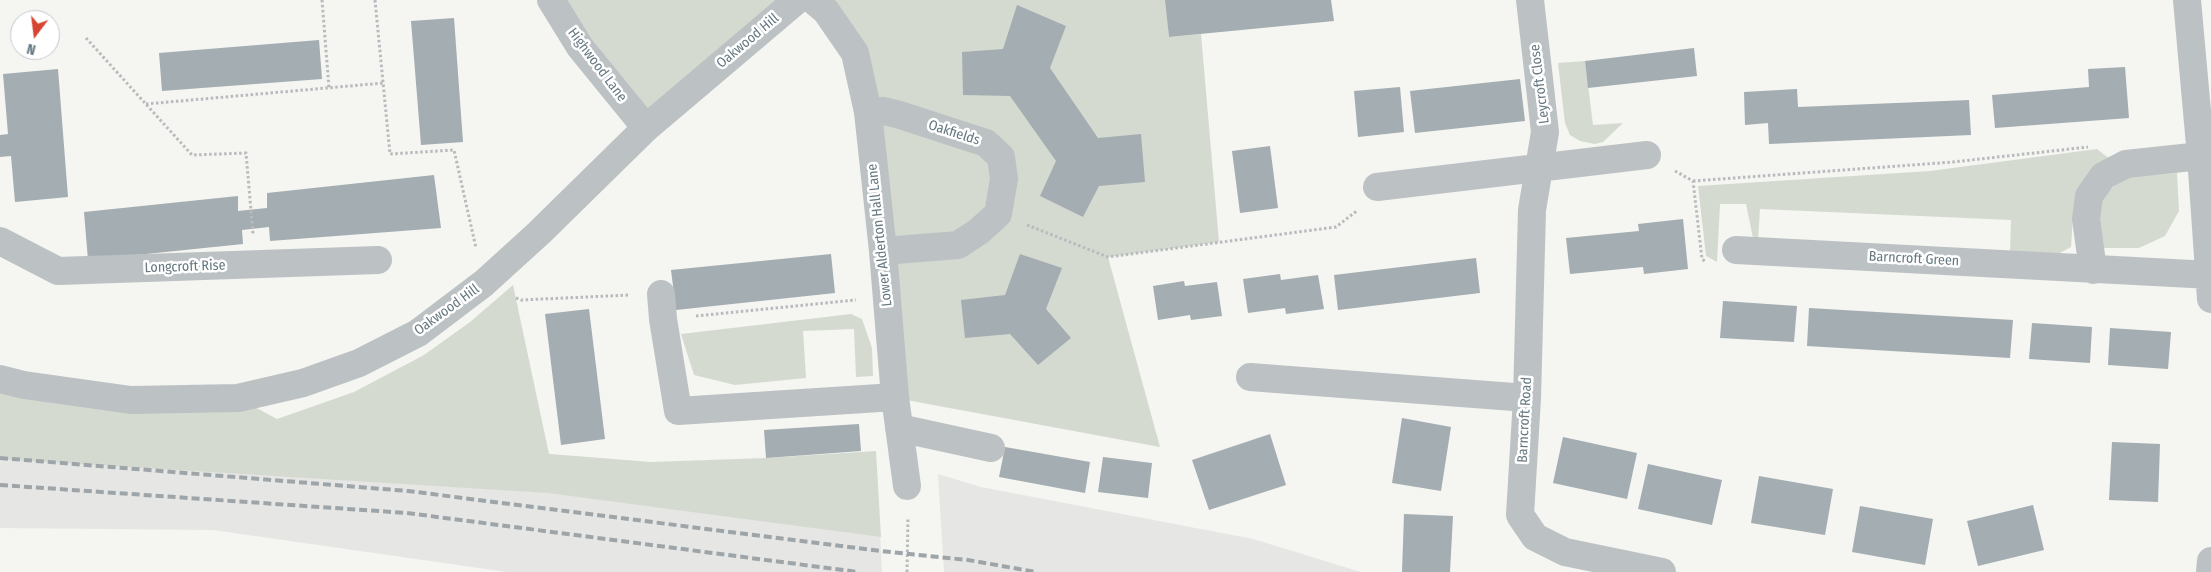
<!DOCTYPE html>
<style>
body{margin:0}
#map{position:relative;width:2211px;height:572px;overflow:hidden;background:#f5f5f2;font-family:"Fira Sans Condensed",sans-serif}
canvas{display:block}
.north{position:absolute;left:10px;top:10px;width:50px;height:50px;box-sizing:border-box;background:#fff;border:1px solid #c2c9cd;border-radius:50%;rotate:195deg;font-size:14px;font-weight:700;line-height:20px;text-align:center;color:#667881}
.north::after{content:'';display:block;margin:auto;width:18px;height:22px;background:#d64531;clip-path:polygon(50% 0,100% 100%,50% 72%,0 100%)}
</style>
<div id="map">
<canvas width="2211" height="572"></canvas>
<div class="north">N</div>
</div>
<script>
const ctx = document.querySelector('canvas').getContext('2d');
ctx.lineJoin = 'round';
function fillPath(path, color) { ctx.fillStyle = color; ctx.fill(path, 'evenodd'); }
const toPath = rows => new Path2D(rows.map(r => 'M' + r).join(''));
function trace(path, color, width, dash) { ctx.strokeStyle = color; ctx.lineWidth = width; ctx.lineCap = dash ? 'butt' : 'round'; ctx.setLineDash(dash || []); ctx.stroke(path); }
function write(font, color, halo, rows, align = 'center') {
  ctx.font = font + ' "Fira Sans Condensed",sans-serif'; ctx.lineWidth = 5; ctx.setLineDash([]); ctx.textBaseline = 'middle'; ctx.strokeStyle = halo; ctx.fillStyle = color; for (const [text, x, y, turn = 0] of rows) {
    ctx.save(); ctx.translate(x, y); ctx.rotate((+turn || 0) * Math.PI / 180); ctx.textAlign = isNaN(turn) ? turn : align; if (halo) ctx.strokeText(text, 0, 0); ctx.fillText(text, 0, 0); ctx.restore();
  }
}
const built = toPath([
 [0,411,650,462,877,472,882,572,507,572,213,530,0,528],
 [938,474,981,487,1253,539,1361,572,944,572]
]);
const green = toPath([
 [551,0,797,0,646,128],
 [822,0,1166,0,1169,37,1201,34,1219,242,1108,257,1160,447,901,399,889,257,985,234,1005,152,872,107],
 [1585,61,1593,125,1623,123,1603,142,1595,144,1580,141,1570,135,1565,123,1558,63],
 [868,112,1001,157,978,232,883,251],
 [2097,149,2111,160,2073,216,2071,247,2056,255,2010,252,2011,220,1760,209,1758,241,1753,238,1746,204,1720,204,1717,262,1706,256,1698,186,1930,171],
 [2177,173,2179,211,2165,236,2139,248,2098,248,2096,212,2104,193,2128,177],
 [513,285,549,454,650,462,766,458,876,451,881,537,548,493,0,459,0,379,238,398,277,419,354,392,424,355,470,322],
 [851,314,862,319,872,348,873,376,856,377,854,329,803,331,806,378,735,385,694,375,681,334]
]);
const building = toPath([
 [1165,0,1331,0,1334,21,1169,37],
 [1017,5,1066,26,1050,68,1098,138,1141,134,1145,182,1099,186,1083,217,1040,196,1056,161,1010,96,963,95,962,52,1003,49],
 [454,18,463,142,421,145,411,21],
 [319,40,322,79,162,91,159,53],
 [1694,48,1697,76,1588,88,1585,61],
 [2125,67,2129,118,1995,128,1992,95,2089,87,2088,69],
 [58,69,68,197,15,202,11,156,0,157,0,135,8,134,3,74],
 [1520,79,1525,121,1415,133,1410,91],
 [1400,87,1404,132,1358,137,1354,91],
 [1797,89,1798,107,1969,100,1971,135,1769,144,1768,123,1745,125,1744,92],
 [1270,146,1278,208,1240,213,1232,151],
 [434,175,441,228,270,241,269,227,242,230,243,244,88,260,84,212,238,196,238,211,267,208,267,193],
 [1683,219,1688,269,1644,274,1643,267,1570,274,1566,238,1639,231,1638,224],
 [831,254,835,293,676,310,671,270],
 [1020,254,1062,268,1046,309,1071,338,1038,365,1010,334,965,338,961,300,1005,295],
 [1476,258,1480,293,1338,310,1334,275],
 [1280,274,1281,280,1318,275,1324,309,1286,314,1285,308,1248,313,1243,279],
 [1184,281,1185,286,1217,282,1222,316,1191,320,1190,315,1158,320,1153,286],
 [1723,301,1797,306,1794,342,1720,338],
 [1809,308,2013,320,2010,358,1807,346],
 [589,309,605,439,561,445,545,314],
 [2032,323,2092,327,2090,363,2029,359],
 [2110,328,2171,332,2168,369,2108,365],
 [1402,418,1451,427,1441,491,1392,483],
 [859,424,861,451,766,458,764,430],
 [1270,434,1286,485,1209,510,1192,460],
 [1563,437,1637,453,1627,499,1553,483],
 [2112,442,2160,444,2158,502,2109,500],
 [1005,447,1090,462,1085,493,999,477],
 [1103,457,1152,463,1148,498,1098,492],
 [1648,464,1722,480,1712,525,1638,509],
 [1759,476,1833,489,1825,535,1751,523],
 [2033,505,2044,550,1978,566,1967,521],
 [1860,506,1933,519,1925,565,1852,552],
 [1404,514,1453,516,1450,572,1402,572]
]);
const path = toPath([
 [322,0,329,88],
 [375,0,390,154,454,150,476,248],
 [86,38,192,155,246,153,253,234],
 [146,104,383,83],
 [1675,171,1693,181,1702,259,1706,262],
 [1693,181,1953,162,2088,147],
 [1027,225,1108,257,1336,227,1358,210],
 [516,298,521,300,630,295],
 [696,316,856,300],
 [907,572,908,517]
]);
const minor = toPath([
 [551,0,580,47,646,128],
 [813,0,826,11,855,53,868,112,883,251,895,397,907,486],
 [1530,0,1545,132,1532,210,1527,398,1520,515,1535,537,1565,552,1662,572],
 [2187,0,2201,156,2211,299],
 [868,112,884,111,900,115,986,143,1001,157,1004,179,998,214,978,232,958,245,883,251],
 [1377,187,1647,155],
 [0,241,58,271,378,260],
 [1736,250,2211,275],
 [2093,270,2086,219,2089,196,2103,176,2126,164,2201,156],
 [661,294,663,319,678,411,895,397],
 [1250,377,1527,398],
 [0,379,24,385,131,400,238,398,303,383,359,363,418,333,484,283,539,233,646,128,797,0],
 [899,428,991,448],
 [2210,572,2211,561]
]);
const rail = toPath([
 [0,458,408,491,880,551,968,560,1036,572],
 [0,485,407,513,858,572]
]);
const streetNames = [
 ["Oakwood Hill",748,41,-40],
 ["Highwood Lane",597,65,53],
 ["Leycroft Close",1540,84,-97],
 ["Oakfields",954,133,18],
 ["Lower Alderton Hall Lane",880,235,-96],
 ["Barncroft Green",1914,259,3],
 ["Longcroft Rise",185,267,-2],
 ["Oakwood Hill",447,310,-36],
 ["Barncroft Road",1525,420,-87]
];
fillPath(built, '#e6e6e5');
fillPath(green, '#d5dad1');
fillPath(building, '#a4adb1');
trace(path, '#b8bbbd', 3, [2.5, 2.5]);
trace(minor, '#bcc1c3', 28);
trace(rail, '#9ea5a9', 4, [8, 4]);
write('14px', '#667881', '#fff', streetNames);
</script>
